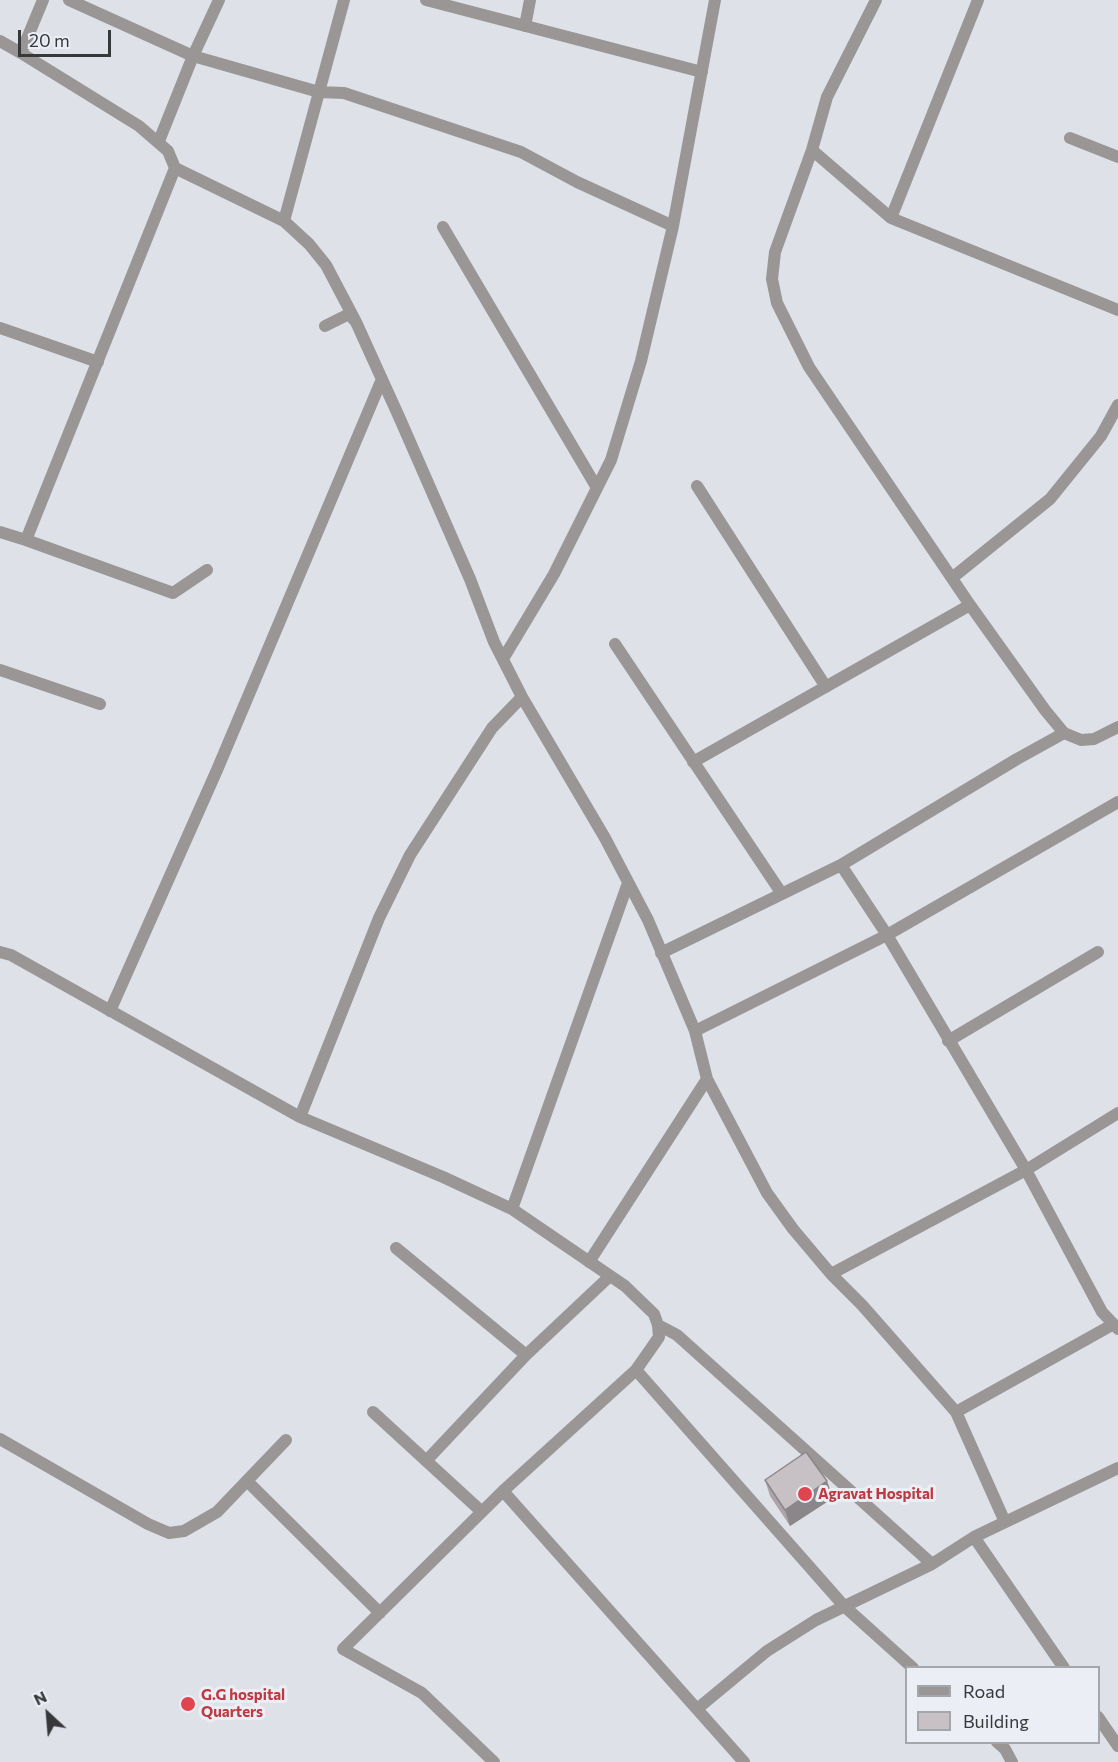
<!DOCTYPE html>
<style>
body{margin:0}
#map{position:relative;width:1118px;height:1762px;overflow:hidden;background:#dee1e8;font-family:Commissioner,sans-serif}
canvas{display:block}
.legend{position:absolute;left:905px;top:1666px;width:195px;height:78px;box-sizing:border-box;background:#ebeff5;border:2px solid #a3a6aa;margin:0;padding:8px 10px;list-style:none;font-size:18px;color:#37383a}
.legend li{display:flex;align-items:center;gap:12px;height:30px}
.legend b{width:30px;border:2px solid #a3a6aa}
.north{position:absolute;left:18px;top:1684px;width:60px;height:60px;-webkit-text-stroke:4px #ebeff5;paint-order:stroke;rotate:334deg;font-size:16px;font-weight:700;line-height:24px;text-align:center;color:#37383a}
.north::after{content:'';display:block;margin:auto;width:21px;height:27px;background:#37383a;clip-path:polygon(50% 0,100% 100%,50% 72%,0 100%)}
.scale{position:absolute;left:18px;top:30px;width:93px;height:27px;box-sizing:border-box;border:3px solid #37383a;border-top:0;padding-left:8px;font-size:18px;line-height:21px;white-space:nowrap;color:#37383a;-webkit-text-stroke:4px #ebeff5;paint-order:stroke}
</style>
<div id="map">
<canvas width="1118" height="1762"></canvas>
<ul class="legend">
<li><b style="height:8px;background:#999695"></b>Road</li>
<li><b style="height:16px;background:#c7c0c4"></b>Building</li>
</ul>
<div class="north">N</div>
<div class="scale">20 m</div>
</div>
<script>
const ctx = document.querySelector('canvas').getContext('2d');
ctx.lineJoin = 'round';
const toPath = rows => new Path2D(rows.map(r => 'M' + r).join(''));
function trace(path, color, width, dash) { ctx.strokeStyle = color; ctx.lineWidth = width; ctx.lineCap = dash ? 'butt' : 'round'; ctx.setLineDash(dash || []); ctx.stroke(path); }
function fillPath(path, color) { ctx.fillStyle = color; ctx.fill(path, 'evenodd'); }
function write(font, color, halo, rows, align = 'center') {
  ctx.font = font + ' Commissioner,sans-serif'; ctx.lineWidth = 6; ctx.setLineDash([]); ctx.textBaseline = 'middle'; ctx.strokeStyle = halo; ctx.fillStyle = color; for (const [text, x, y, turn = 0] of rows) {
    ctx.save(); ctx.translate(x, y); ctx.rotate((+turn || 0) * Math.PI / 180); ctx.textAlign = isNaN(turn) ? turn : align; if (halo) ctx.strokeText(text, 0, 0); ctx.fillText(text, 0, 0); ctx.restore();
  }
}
const street = toPath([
 [69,0,193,56,319,92,344,93,521,152,577,182,673,226],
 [426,0,702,72],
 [876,0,827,97,812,150,775,252,772,279,777,303,809,367,970,605,1045,710,1064,733,1081,740,1094,739,1118,727],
 [525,26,530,0],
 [0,41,21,53],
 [1070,138,1118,157],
 [159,141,193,56,219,0],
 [812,150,891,218,1118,310],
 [175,168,284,221,309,244,326,265,356,322,400,419,470,579,494,642,522,697,605,838,648,920,695,1031,707,1079,767,1193,793,1229,831,1274,862,1305,956,1412,1005,1522],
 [891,218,978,0],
 [284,221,344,0],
 [443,227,597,488],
 [325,326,349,314,356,322],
 [0,328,98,362],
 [697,486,826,687],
 [0,532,26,540,175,168,168,151,139,126,21,53,43,0],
 [26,540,173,593,207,570],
 [952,578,1050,499,1101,436,1118,405],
 [615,644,782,894],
 [503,659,554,574,611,460,641,361,673,226,715,0],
 [0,670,100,704],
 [693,762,970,605],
 [841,865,887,935,1026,1170,1102,1312,1118,1329],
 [0,952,11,955,300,1117,443,1177,512,1209,625,1286,654,1314,658,1325,659,1337,636,1370,503,1491,343,1649,422,1693,494,1762],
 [661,953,841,865,1017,759,1064,733],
 [110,1011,217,770,382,379],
 [695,1031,887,935,1118,802],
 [948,1041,1098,952],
 [300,1117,379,918,410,855,492,728,522,697],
 [512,1209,628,883],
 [396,1248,526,1355],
 [589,1262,707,1079],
 [831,1274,1026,1170,1118,1113],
 [658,1325,677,1335,932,1564],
 [636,1370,844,1606,913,1668],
 [373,1412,482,1512],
 [956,1412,1112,1325],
 [0,1439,148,1524,169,1533,184,1531,217,1512,286,1440],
 [426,1461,526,1355,610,1276],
 [247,1481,380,1613],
 [503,1491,744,1762],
 [974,1537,1064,1668],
 [697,1709,767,1651,816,1620,932,1564,974,1537,1118,1468],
 [1098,1717,1118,1746],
 [997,1742,1005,1749,1012,1762]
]);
const wall = toPath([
 [765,1480,827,1481,833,1498,790,1526,770,1496]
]);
const shadedWall = toPath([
 [827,1481,833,1498,790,1526,785,1510]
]);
const building = toPath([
 [806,1452,827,1481,785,1510,765,1480,806,1452]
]);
const markers = [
 [805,1494,8,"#e0444e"],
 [188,1704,8,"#e0444e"]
];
const healthNames = [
 ["Agravat Hospital",818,1494],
 ["G.G hospital",201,1695],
 ["Quarters",201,1712]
];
trace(street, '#999695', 12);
fillPath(wall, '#aba5a9');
fillPath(shadedWall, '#8b8689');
fillPath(building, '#c7c0c4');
trace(building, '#8b8689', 1.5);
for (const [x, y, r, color] of markers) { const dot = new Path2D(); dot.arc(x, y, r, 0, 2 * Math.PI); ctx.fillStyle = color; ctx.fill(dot); trace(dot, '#ebeff5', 2); }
write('bold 15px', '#be3a42', '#ebeff5', healthNames, 'left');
</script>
